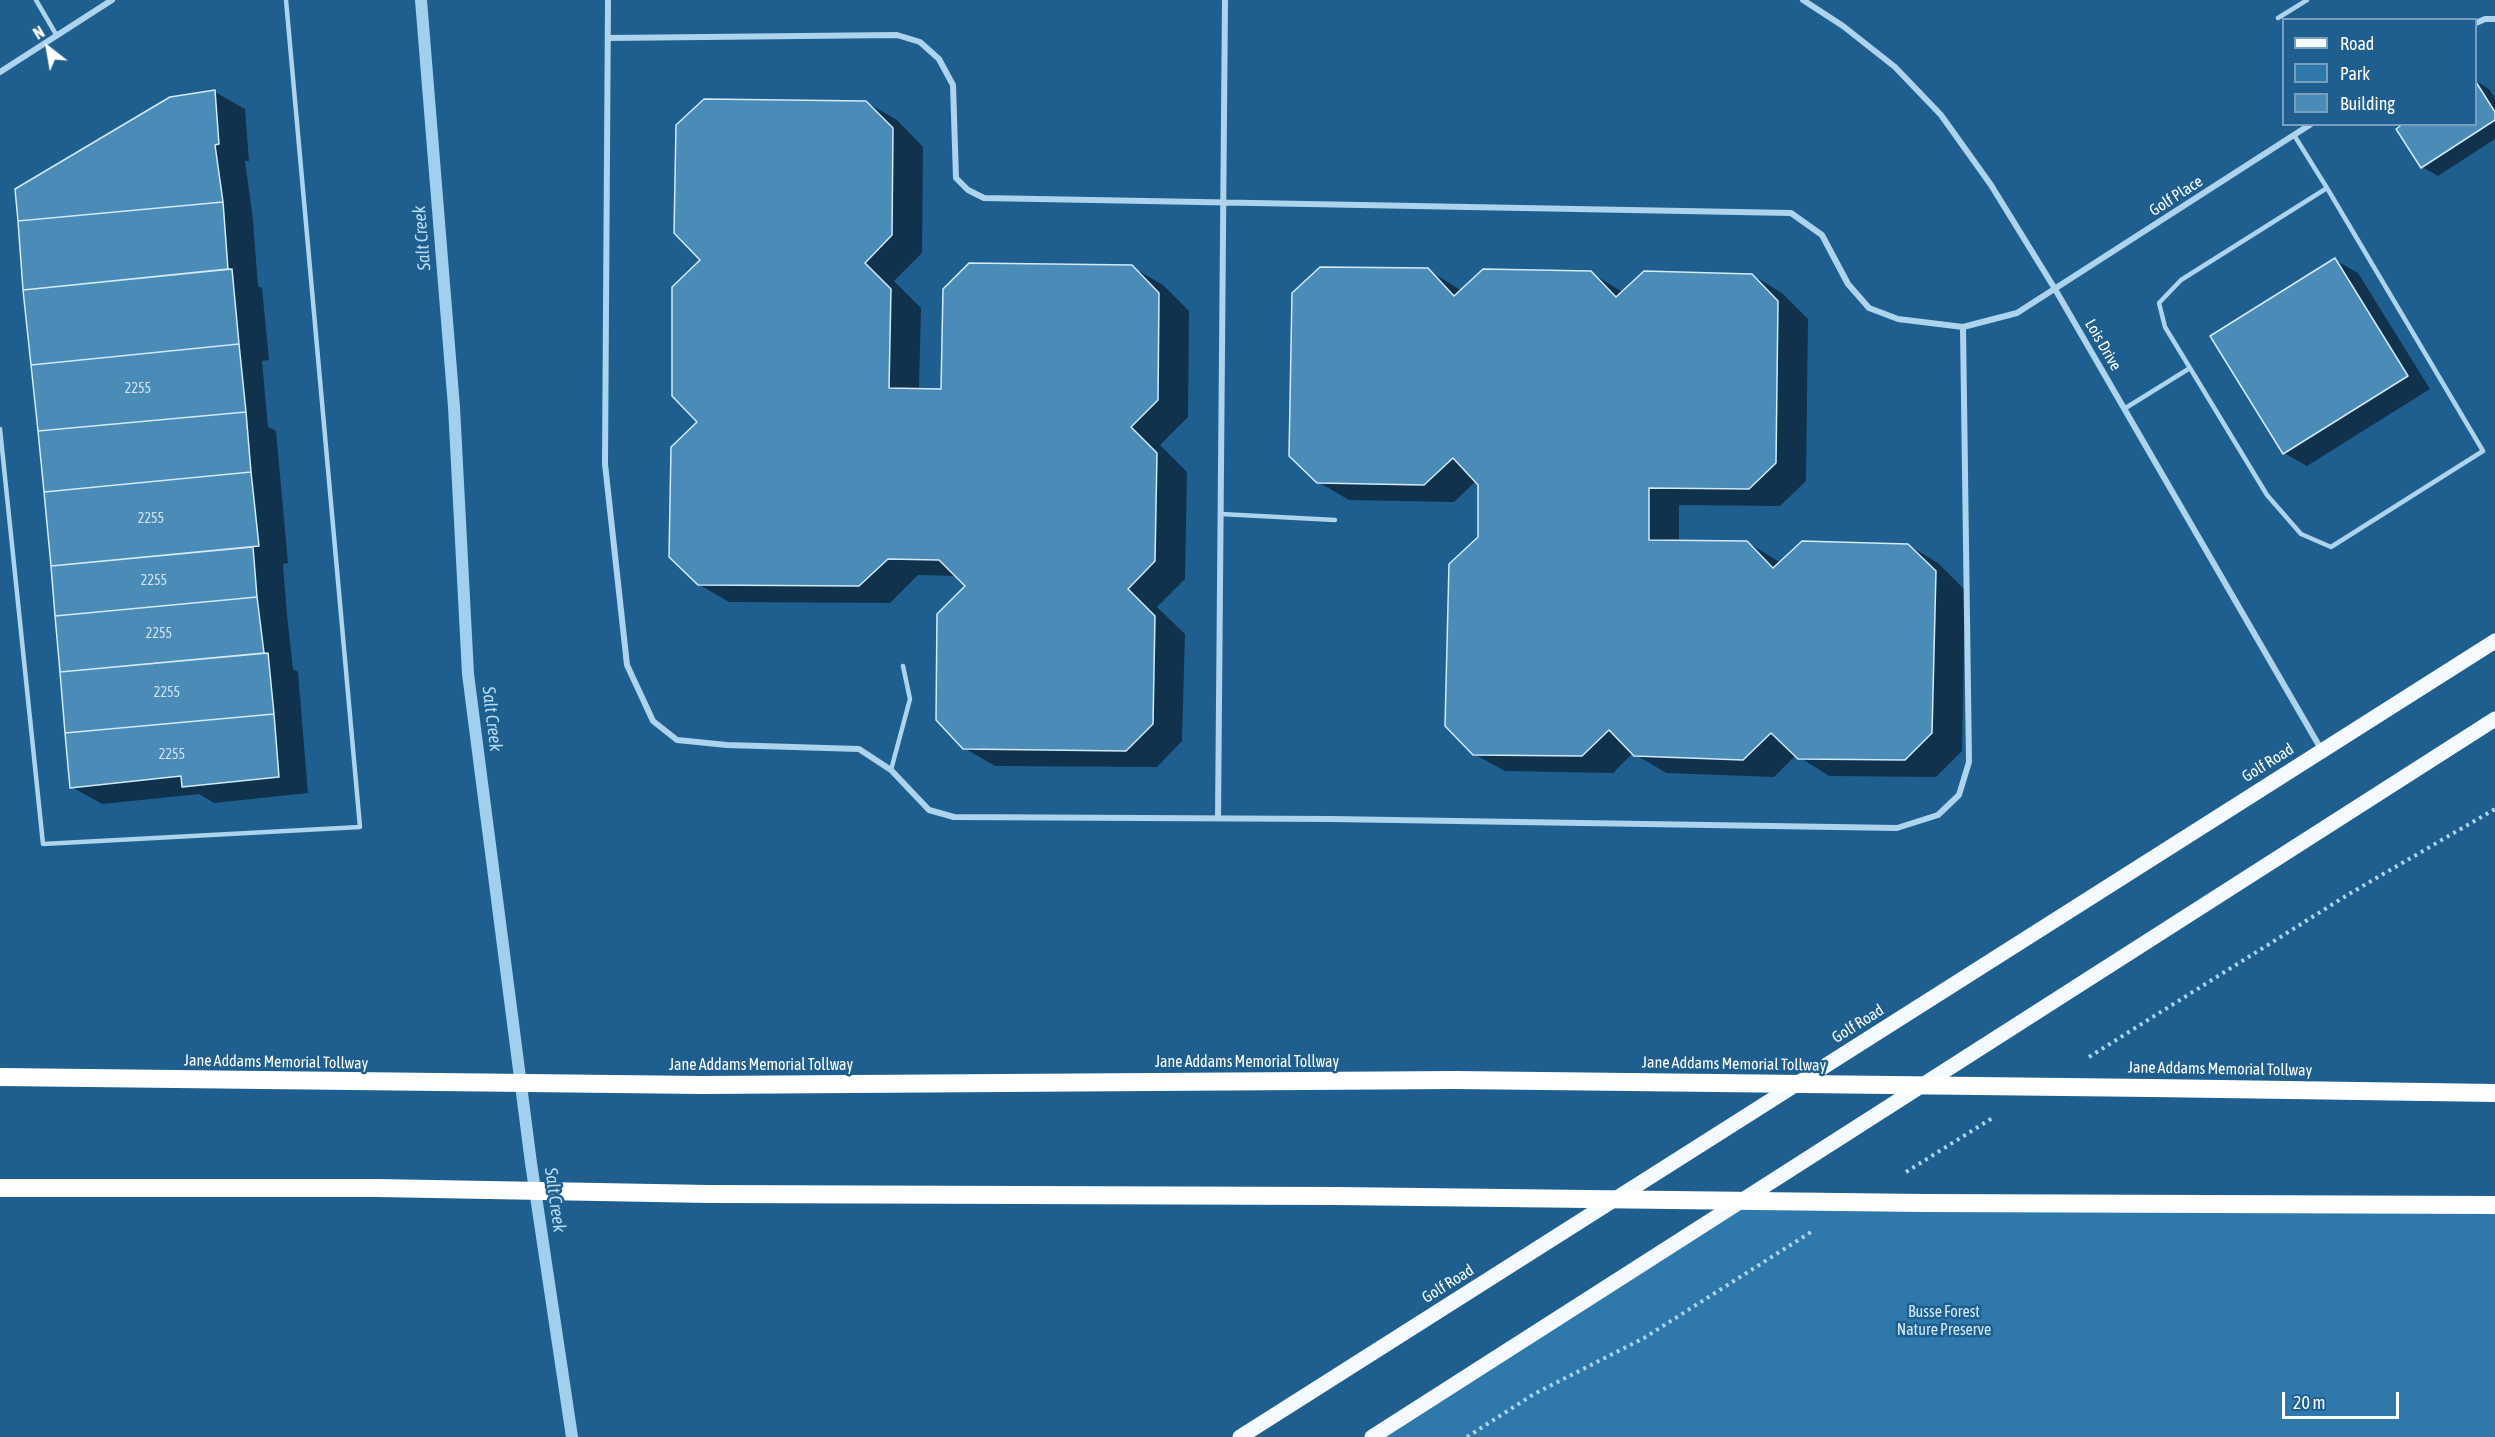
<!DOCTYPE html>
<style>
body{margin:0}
#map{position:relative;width:2495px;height:1437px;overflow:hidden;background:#1e5f8f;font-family:"Asap Condensed",sans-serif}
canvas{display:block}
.legend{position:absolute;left:2282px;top:18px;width:195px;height:108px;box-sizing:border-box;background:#1e5f8f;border:2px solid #789fbc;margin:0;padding:8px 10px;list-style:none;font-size:18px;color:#fff}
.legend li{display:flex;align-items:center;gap:12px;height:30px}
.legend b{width:30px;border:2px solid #789fbc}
.north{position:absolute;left:18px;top:18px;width:60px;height:60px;-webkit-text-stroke:4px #1e5f8f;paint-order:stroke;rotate:329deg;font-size:16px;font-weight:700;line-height:24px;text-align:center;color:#fff}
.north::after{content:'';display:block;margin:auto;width:21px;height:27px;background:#fff;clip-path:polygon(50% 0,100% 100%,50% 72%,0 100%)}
.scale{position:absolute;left:2282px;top:1392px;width:117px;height:27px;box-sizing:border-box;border:3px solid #fff;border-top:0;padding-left:8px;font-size:18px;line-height:21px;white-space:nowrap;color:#fff;-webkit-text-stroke:4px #1e5f8f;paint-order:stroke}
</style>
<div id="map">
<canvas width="2495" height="1437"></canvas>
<ul class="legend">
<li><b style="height:8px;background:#f4faff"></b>Road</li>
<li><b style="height:16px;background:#2e78ab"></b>Park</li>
<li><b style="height:16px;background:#4a8bb8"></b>Building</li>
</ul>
<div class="north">N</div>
<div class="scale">20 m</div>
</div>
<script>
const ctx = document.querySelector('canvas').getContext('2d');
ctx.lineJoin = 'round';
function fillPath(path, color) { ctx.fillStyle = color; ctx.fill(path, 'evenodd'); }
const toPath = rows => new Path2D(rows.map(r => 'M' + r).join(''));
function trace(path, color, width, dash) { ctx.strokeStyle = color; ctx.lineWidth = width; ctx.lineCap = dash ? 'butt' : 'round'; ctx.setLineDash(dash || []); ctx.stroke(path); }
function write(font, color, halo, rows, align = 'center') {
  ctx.font = font + ' "Asap Condensed",sans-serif'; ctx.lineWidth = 5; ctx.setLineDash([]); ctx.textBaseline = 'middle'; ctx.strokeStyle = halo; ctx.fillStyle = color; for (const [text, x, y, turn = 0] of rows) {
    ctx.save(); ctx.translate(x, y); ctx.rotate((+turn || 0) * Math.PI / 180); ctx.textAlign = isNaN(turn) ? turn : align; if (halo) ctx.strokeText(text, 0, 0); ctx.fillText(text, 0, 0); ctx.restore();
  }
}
const green = toPath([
 [1742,1203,2495,1209,2495,1437,1372,1437]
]);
const shadow = toPath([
 [2476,81,2489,89,2495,98,2495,139,2438,176,2422,167,2398,129,2476,124],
 [215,92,245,109,249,161,245,161,253,220,258,286,262,288,269,360,262,361,268,427,276,431,288,563,283,564,287,615,293,669,298,672,308,793,214,803,199,794,102,804,72,787,17,190],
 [866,102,897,120,923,147,922,253,894,281,921,308,919,390,942,390,1132,267,1163,285,1189,311,1188,417,1160,445,1187,472,1185,579,1157,607,1185,634,1182,741,1157,767,995,766,964,748,967,586,957,576,918,575,890,603,729,602,698,584,702,260],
 [2335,260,2358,273,2430,389,2307,466,2284,453],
 [1428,270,1462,291,1590,272,1624,293,1752,275,1782,293,1808,319,1806,481,1780,506,1679,505,1679,542,1747,542,1781,563,1908,545,1938,563,1965,590,1962,751,1936,777,1829,776,1796,755,1774,777,1666,773,1633,753,1613,773,1505,771,1474,754,1480,485,1476,481,1454,502,1349,500,1318,482]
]);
const stream = toPath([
 [421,0,454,407,468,674,531,1163,572,1437]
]);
const building = toPath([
 [2476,82,2495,112,2495,120,2421,168,2396,129,2403,124,2476,124,2476,82],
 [215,90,219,144,215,145,223,202,18,221,15,189,170,97,215,90],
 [704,99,866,101,893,128,892,235,865,263,891,289,889,388,941,389,943,289,969,263,1132,265,1159,293,1158,400,1131,427,1157,453,1155,561,1128,589,1155,616,1153,724,1126,751,963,749,936,720,937,614,965,586,939,560,888,559,859,586,698,585,669,557,671,447,697,422,672,396,672,287,700,260,674,233,676,125,704,99],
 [223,202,228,269,23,290,18,221,223,202],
 [2335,258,2408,376,2283,454,2210,336,2335,258],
 [1320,267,1428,268,1454,296,1483,269,1591,271,1616,297,1644,271,1752,274,1778,301,1776,463,1749,489,1649,488,1649,540,1747,541,1773,568,1802,541,1908,544,1936,571,1932,733,1905,760,1798,759,1771,733,1743,760,1634,756,1609,730,1582,756,1473,755,1445,726,1449,564,1478,537,1478,485,1453,458,1424,485,1317,483,1289,456,1292,293,1320,267],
 [232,269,239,344,31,365,23,290,232,269],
 [239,344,246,412,38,431,31,365,239,344],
 [246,412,251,472,44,492,38,431,246,412],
 [251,472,259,546,51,566,44,492,251,472],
 [253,547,257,597,55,616,51,566,253,547],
 [257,597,264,653,60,672,55,616,257,597],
 [268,653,274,714,65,733,60,672,268,653],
 [274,714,279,777,182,787,181,776,70,788,65,733,274,714]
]);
const path = toPath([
 [2089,1057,2349,894,2495,809],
 [1906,1172,1994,1117],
 [1467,1437,1534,1394,1644,1338,1811,1232]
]);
const lane = toPath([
 [36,0,57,36],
 [2278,18,2307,0],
 [2190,368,2267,495,2301,534,2331,547,2483,451,2327,188],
 [2124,409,2190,368,2165,327,2159,303,2181,280,2327,188,2294,135],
 [0,429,43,844,360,827,286,0],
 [1221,514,1335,520],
 [891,770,910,699,903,666]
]);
const street = toPath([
 [608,0,605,464,627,665,653,721,677,740,727,745,859,749,891,770,929,810,954,817,1330,819,1897,828,1938,815,1959,795,1969,762,1963,327],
 [1803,0,1843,26,1895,67,1941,115,1991,185,2055,289,2321,749],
 [2476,23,2485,19,2495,19],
 [608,38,897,35,920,42,939,59,953,85,956,178,968,190,984,198,1791,213,1822,235,1848,284,1869,308,1898,319,1963,327,2017,313,2311,124],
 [0,72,112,0],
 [1218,818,1225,0]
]);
const primary = toPath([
 [1240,1437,2495,641],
 [1372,1437,2495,719]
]);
const highway = toPath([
 [0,1077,702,1085,1455,1080],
 [2151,1088,2495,1093],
 [0,1188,377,1188,709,1194,1336,1196],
 [1924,1203,2495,1205]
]);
const highwayBridge = toPath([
 [1455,1080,2151,1088],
 [1336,1196,1924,1203]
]);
const numberNames = [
 ["2255",138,389],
 ["2255",151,519],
 ["2255",154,581],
 ["2255",159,634],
 ["2255",167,693],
 ["2255",172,755]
];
const streetNames = [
 ["Golf Place",2176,196,-33],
 ["Lois Drive",2103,345,60],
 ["Golf Road",2268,763,-32],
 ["Golf Road",1858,1024,-32],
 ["Jane Addams Memorial Tollway",276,1062,1],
 ["Jane Addams Memorial Tollway",1247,1062],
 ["Jane Addams Memorial Tollway",1734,1064,1],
 ["Jane Addams Memorial Tollway",761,1065],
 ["Jane Addams Memorial Tollway",2220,1069,1],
 ["Golf Road",1448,1284,-32]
];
const parkNames = [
 ["Busse Forest",1944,1312],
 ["Nature Preserve",1944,1330]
];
const waterNames = [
 ["Salt Creek",422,238,-95],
 ["Salt Creek",492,719,83],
 ["Salt Creek",555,1200,82]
];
fillPath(green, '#2e78ab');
fillPath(shadow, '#0007');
trace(stream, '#a1d0ef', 12);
fillPath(building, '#4a8bb8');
trace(building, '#d3eaf9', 1.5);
trace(path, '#add3ed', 4, [3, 4.5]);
trace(lane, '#add3ed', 4.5);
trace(street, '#add3ed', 6);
trace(primary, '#f4faff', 15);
trace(highway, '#fff', 18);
trace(highwayBridge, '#fff', 18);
write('14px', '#d2e2ed', null, numberNames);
write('16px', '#fff', '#1e5f8f', streetNames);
write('16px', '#d3eaf9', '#1e5f8f', parkNames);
write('italic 18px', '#b9dcf4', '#1e5f8f', waterNames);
</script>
